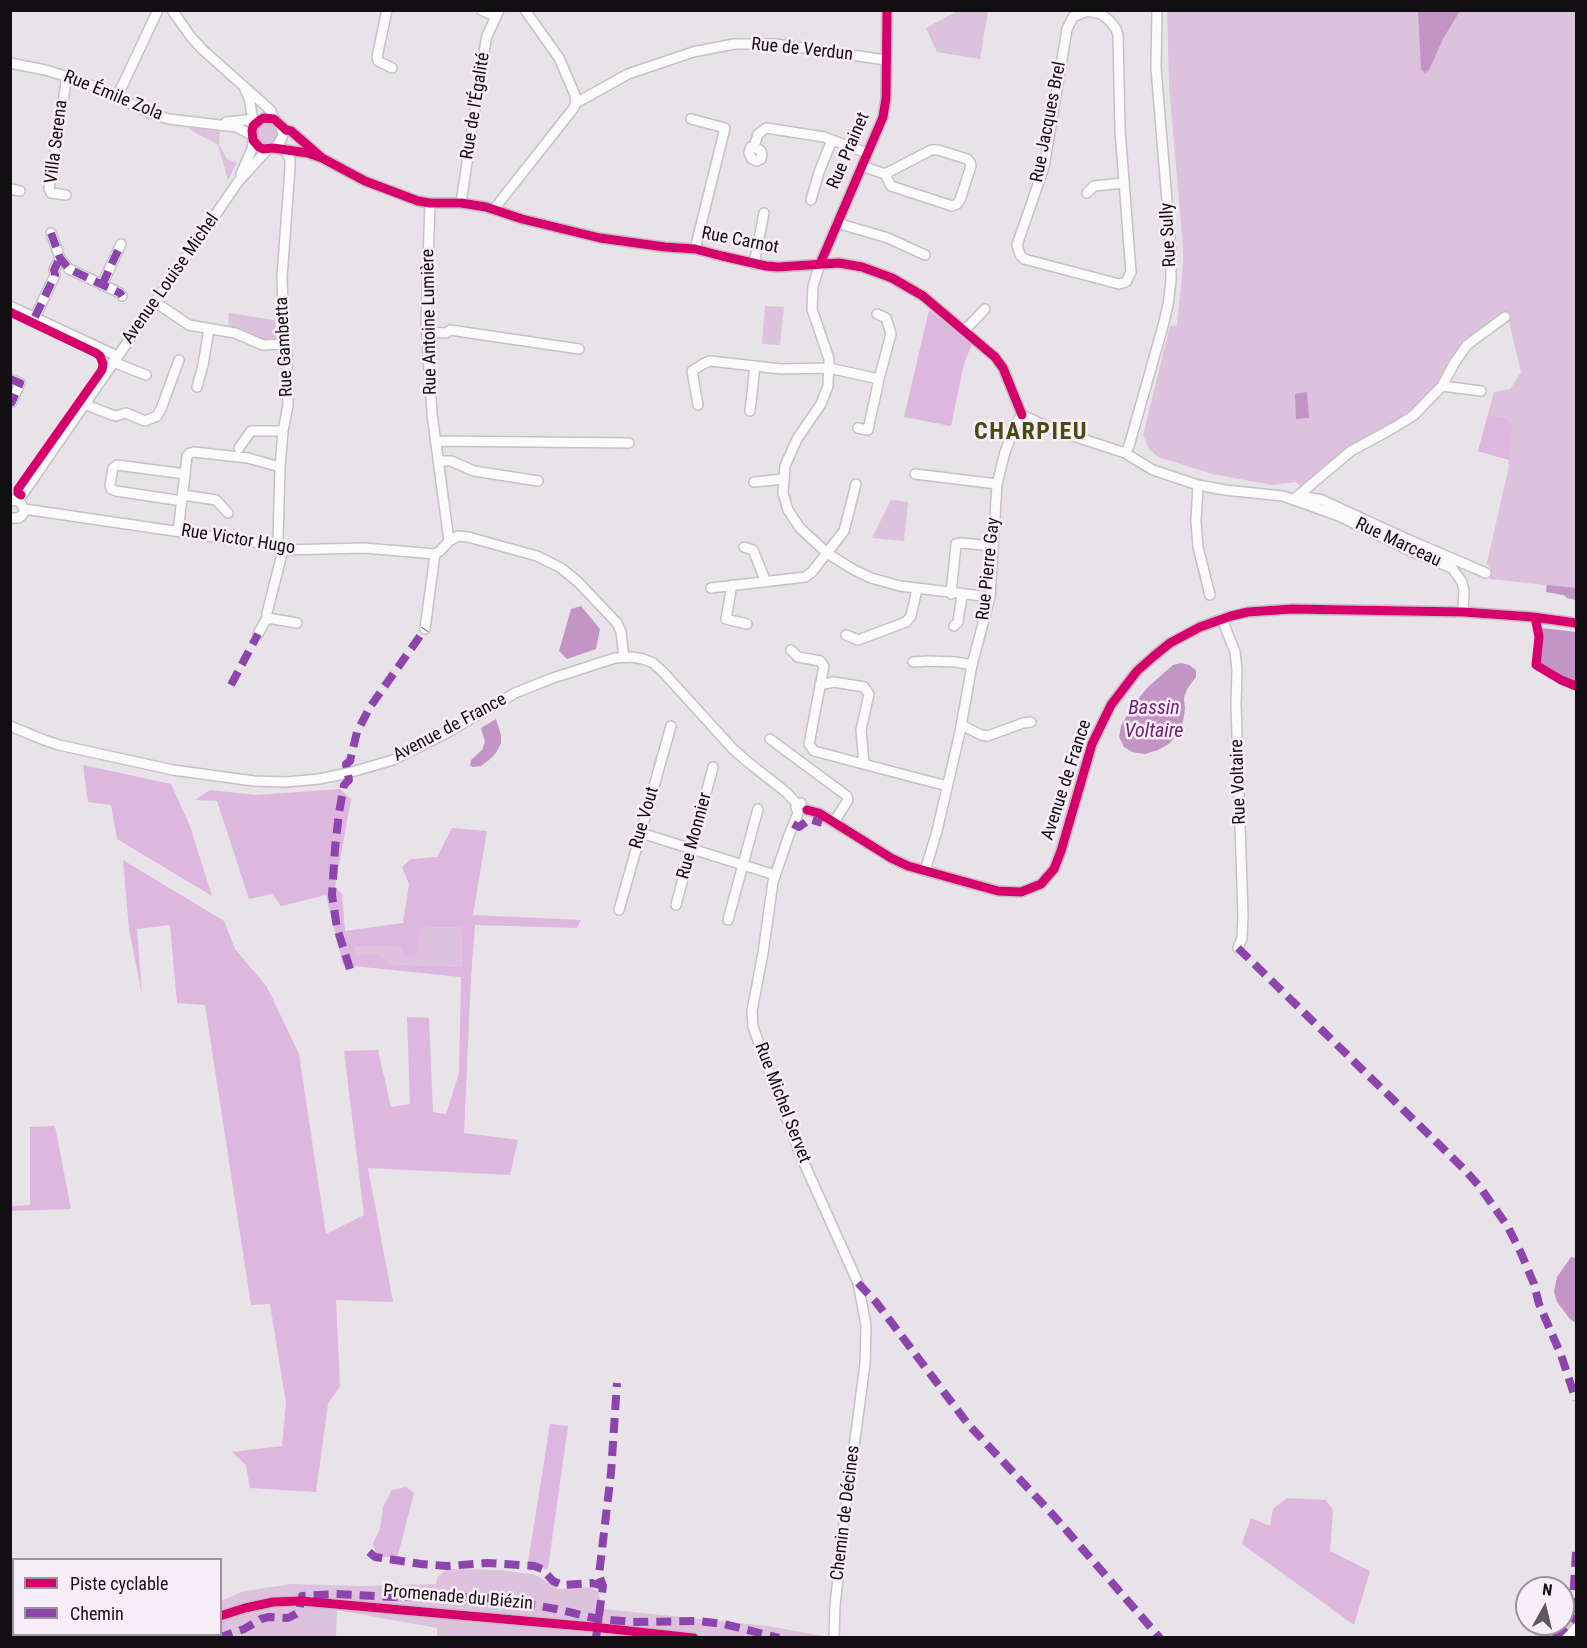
<!DOCTYPE html>
<meta charset="utf-8">
<style>
body{margin:0}
#map{position:relative;width:1587px;height:1648px;overflow:hidden;background:#e8e3e8;font-family:"Roboto Condensed",sans-serif}
canvas{display:block}
.frame{position:absolute;inset:0;border:12px solid #120f12;pointer-events:none}
.legend{position:absolute;left:12px;top:1558px;width:210px;height:78px;box-sizing:border-box;background:#f7eef7;border:2px solid #9b959b;margin:0;padding:8px 10px;list-style:none;font-size:18px;color:#120f12}
.legend li{display:flex;align-items:center;gap:12px;height:30px}
.legend b{width:30px;border:2px solid #9b959b}
.north{position:absolute;left:1515px;top:1576px;width:60px;height:60px;box-sizing:border-box;background:#f7eef7;border:2px solid #9b959b;border-radius:50%;rotate:8deg;font-size:16px;font-weight:700;line-height:24px;text-align:center;color:#120f12}
.north::after{content:'';display:block;margin:auto;width:21px;height:27px;background:#5d595d;clip-path:polygon(50% 0,100% 100%,50% 72%,0 100%)}
</style>
<div id="map">
<canvas width="1587" height="1648"></canvas>
<div class="frame"></div>
<ul class="legend">
<li><b style="height:8px;background:#d6006c"></b>Piste cyclable</li>
<li><b style="height:8px;background:#8e44ad"></b>Chemin</li>
</ul>
<div class="north">N</div>
</div>
<script>
const ctx = document.querySelector('canvas').getContext('2d');
ctx.lineJoin = 'round';
function fillPath(path, color) { ctx.fillStyle = color; ctx.fill(path, 'evenodd'); }
const toPath = rows => new Path2D(rows.map(r => 'M' + r).join(''));
function trace(path, color, width, dash) { ctx.strokeStyle = color; ctx.lineWidth = width; ctx.lineCap = dash ? 'butt' : 'round'; ctx.setLineDash(dash || []); ctx.stroke(path); }
function write(font, color, halo, rows, align = 'center') {
  ctx.font = font + ' "Roboto Condensed",sans-serif'; ctx.lineWidth = 5; ctx.setLineDash([]); ctx.textBaseline = 'middle'; ctx.strokeStyle = halo; ctx.fillStyle = color; for (const [text, x, y, turn = 0] of rows) {
    ctx.save(); ctx.translate(x, y); ctx.rotate((+turn || 0) * Math.PI / 180); ctx.textAlign = isNaN(turn) ? turn : align; if (halo) ctx.strokeText(text, 0, 0); ctx.fillText(text, 0, 0); ctx.restore();
  }
}
const green = toPath([
 [957,11,988,11,980,59,937,52,926,28],
 [1167,11,1576,11,1576,600,1567,598,1564,595,1546,592,1546,585,1490,579,1491,571,1487,563,1508,470,1509,460,1478,451,1494,392,1510,389,1521,372,1507,313,1481,329,1440,384,1420,406,1302,488,1296,482,1272,485,1212,474,1158,457,1149,449,1143,435,1170,326,1177,325,1183,264,1183,247,1169,85],
 '256 133a11 11 0 1 1 22 0a11 11 0 1 1-22 0Z',
 [190,127,220,131,219,144,227,159,237,163,228,180,218,145,189,129],
 [765,306,784,307,780,345,762,344],
 [229,313,275,320,276,337,272,341,265,341,228,328],
 [891,500,908,502,904,541,872,538],
 [461,927,462,967,389,964,380,955,355,955,354,946,401,947,421,928],
 [448,1569,500,1570,536,1575,558,1589,591,1587,598,1592,603,1609,768,1626,829,1637,437,1637,437,1628,337,1610,336,1637,138,1638,145,1634,220,1634,221,1601,241,1592,291,1584,359,1586,436,1584,438,1576],
 [1576,1603,1576,1637,1532,1638,1546,1624,1563,1624,1563,1607]
]);
const forest = toPath([
 [929,310,972,344,964,364,951,426,904,417],
 [1488,415,1504,418,1509,421,1512,426,1509,460,1478,451],
 [83,765,171,784,190,826,212,896,117,839,111,805,88,802],
 [340,789,351,799,335,887,342,894,345,931,403,923,409,884,402,867,411,859,437,857,452,828,487,831,473,915,581,920,577,928,475,925,471,977,464,1133,518,1140,510,1175,368,1168,393,1302,336,1300,340,1386,328,1404,316,1492,250,1488,246,1465,232,1452,282,1446,286,1403,270,1304,251,1305,205,1005,177,1003,170,925,137,929,142,995,129,929,123,860,224,921,235,949,267,987,299,1054,326,1234,364,1215,344,1051,378,1050,391,1107,410,1104,407,1017,429,1018,433,1112,446,1114,459,1073,461,977,343,965,326,895,281,906,272,894,249,899,217,801,195,800,210,790,256,795],
 [421,928,461,927,462,967,389,964,380,955,355,955,355,946,401,947,404,956,416,957],
 [55,1126,71,1209,11,1211,11,1206,30,1205,30,1127],
 [550,1424,568,1426,548,1568,545,1569,528,1562],
 [406,1487,414,1493,398,1555,394,1557,377,1557,373,1543,380,1529,383,1507,392,1490],
 [1287,1498,1326,1500,1333,1510,1330,1551,1370,1571,1354,1625,1242,1544,1251,1518,1270,1526,1273,1509]
]);
const water = toPath([
 [1418,11,1460,11,1444,37,1429,70,1425,73,1421,69],
 [1307,392,1309,418,1296,419,1295,394],
 [1547,585,1576,588,1576,600,1567,598,1564,595,1546,592],
 [581,606,600,629,596,649,567,659,559,651,571,609],
 [1542,628,1576,632,1576,684,1539,665],
 [1181,663,1189,665,1196,670,1196,677,1187,689,1184,698,1185,709,1183,722,1177,735,1169,744,1158,750,1145,754,1132,752,1124,747,1119,737,1121,726,1133,705,1148,687,1173,665],
 [496,719,501,735,501,743,496,753,489,760,481,766,473,767,470,765,471,760,482,750,485,742,481,728],
 [1571,1257,1576,1258,1576,1323,1570,1319,1557,1302,1554,1292,1557,1277]
]);
const minor = toPath([
 [172,10,191,37,203,50,267,107,271,111,274,119],
 [387,10,377,57,378,61,392,68],
 [481,10,495,16],
 [525,10,559,58,575,95,576,103],
 [887,10,886,98,883,117,820,264,813,286,812,309,829,359,828,386,821,404,797,439,785,466,783,493,788,510,800,528,827,553,854,570,871,578,900,586,990,597],
 [1087,11,1101,14,1110,21,1116,29,1118,35,1120,130,1131,272,1126,282,1119,284,1024,259,1020,255,1017,245,1044,167,1067,29,1073,17,1087,11],
 [10,63,45,70,75,79,98,88,150,113,169,119,236,127,252,135],
 [245,90,249,98,252,115,256,123],
 [117,97,158,10],
 [691,119,725,128,695,249],
 [226,122,246,120,256,123],
 [754,147,751,147,749,153,752,159,757,161,761,159,762,155,761,151,754,147,758,134,766,128,824,137,867,153],
 [273,148,277,146,282,138,283,134,280,125],
 [322,158,291,131,286,130,274,119,264,118,260,120,253,126,252,131,253,140,259,147,263,149,273,148,308,153,322,158,365,181,418,201,430,203,461,203,486,207,522,219,600,238,665,247,695,249,722,256,766,266,778,267,839,263,862,267,892,278,923,296,995,357,1003,368,1022,415],
 [862,166,885,174,931,150,938,150,967,159,970,162,971,166,960,200,957,204,952,206,891,186,885,174],
 [241,174,252,149,253,140],
 [10,189,20,191],
 [1087,193,1094,186,1123,183],
 [66,195,51,193,49,189,67,76],
 [811,200,819,172,832,140],
 [430,203,426,322,432,414,449,541],
 [461,203,482,62,487,36,499,10],
 [494,209,573,109,576,103,628,74,693,52,734,44,775,44,886,60],
 [837,223,888,238,925,255],
 [51,233,60,258,69,269,120,293,122,296],
 [754,264,764,213],
 [102,285,121,244],
 [155,302,189,325,235,333,263,345,285,344],
 [10,306,117,356],
 [35,317,55,275,54,270,60,258],
 [964,331,985,309],
 [427,332,446,333,450,330,579,349],
 [113,362,146,375],
 [10,379,20,383,12,402,10,401],
 [1442,386,1481,391],
 [197,387,203,365,209,329],
 [84,404,112,415,116,416,126,413,145,421,150,419,157,416,161,409,179,360],
 [698,405,692,371,703,364,710,361,781,369,829,368,879,379,891,334,886,318,877,314],
 [750,411,755,366],
 [1022,415,1055,430,1125,453,1153,470,1198,485,1225,490,1283,496,1339,516,1413,552,1452,568,1462,582,1464,590,1463,612],
 [858,428,868,430,879,379],
 [435,441,629,443],
 [239,448,251,431,283,431],
 [1125,453,1129,446,1163,326,1168,305,1171,280,1171,250,1156,68,1157,10],
 [438,461,451,461,474,471,538,481],
 [915,474,997,484],
 [754,482,784,479],
 [1198,485,1196,521,1198,547,1210,595],
 [183,495,216,500,228,513],
 [1294,499,1351,451,1395,427,1414,415,1442,386,1455,362,1467,345,1505,317],
 [1296,499,1305,497,1322,500,1409,540,1486,573],
 [10,501,15,500,20,502,24,509,23,514,19,518,10,518],
 [18,501,238,182,268,149],
 [182,501,116,491,111,489,110,485,113,468,117,465,185,474],
 [24,509,208,536,276,545,283,550,364,548,435,554,440,551,449,541,458,536,468,537,537,556,561,568,578,582,617,623,621,632,624,657],
 [178,531,185,474,187,456,190,453,194,452,248,458,280,467],
 [276,545,278,540,280,467,283,431,288,405,287,354,284,337,282,277,290,168,290,160,285,150],
 [744,547,753,550,766,582],
 [732,585,726,619,747,624],
 [711,588,805,577,812,572,844,531,856,484],
 [951,594,956,544,962,543,993,546],
 [267,618,297,623],
 [1222,619,1235,652,1237,670,1236,704,1243,915,1242,938,1238,948],
 [954,626,958,622,962,595],
 [425,629,435,554],
 [258,634,267,618,267,613,283,550],
 [846,635,858,640,906,622,911,616,917,589],
 [791,650,798,657,820,661,824,666,809,744,814,751,947,786],
 [913,662,929,661,956,662,972,665],
 [820,684,824,684,834,682,864,687,869,694,861,730,864,764],
 [962,725,981,735,988,736,1023,723,1031,722],
 [10,726,44,740,59,745,173,770,254,781,286,782,319,779,348,773,393,760,443,735,515,693,550,679,615,658,632,657,643,659,653,663,663,672,733,749,749,763,786,792,798,805],
 [770,739,847,796,848,800,834,822],
 [801,803,796,807,798,813,789,835,773,882,763,953,752,1011,753,1027,800,1154,858,1283,866,1325,865,1364,846,1507,835,1605,834,1638],
 [807,810,819,813,891,858,908,866,998,891,1021,892,1041,884,1054,869,1061,851,1092,744,1111,705,1137,671,1154,656,1170,643,1200,627,1231,616,1248,612,1292,609,1463,612,1533,617,1576,623],
 [641,833,775,875],
 [925,871,937,831,960,732,972,665,990,597,997,484,1005,452,1018,420,1022,415],
 [676,905,713,767],
 [619,910,671,726],
 [728,920,758,809],
 [220,1616,245,1608,273,1602,301,1601,593,1627,694,1638],
 [167,1638,175,1634],
 [1567,1638,1576,1628]
]);
const quiet = toPath([
 [51,233,60,258,69,269,120,293,122,296],
 [102,285,121,244],
 [35,317,55,275,54,270,60,258],
 [10,379,20,383,12,402,10,401],
 [231,685,258,634],
 [793,824,799,827,810,819,822,823],
 [1238,948,1465,1170,1480,1187,1508,1227,1521,1253,1534,1284,1539,1304,1561,1355,1576,1400],
 [350,969,337,928,332,895,335,848,339,813,344,785,349,780,346,764,350,761,357,732,370,707,425,629],
 [858,1283,876,1302,968,1424,1054,1516,1160,1638],
 [369,1552,375,1557,421,1564,447,1566,487,1563,534,1566,542,1569,553,1581,562,1585,592,1583,603,1586],
 [1576,1552,1573,1602,1576,1621],
 [218,1638,244,1629,261,1619,269,1617,288,1618,294,1615,299,1612,302,1596,336,1594,393,1597,471,1597,500,1599,556,1609,598,1619,633,1622,697,1621,724,1624,779,1638],
 [596,1638,603,1586,599,1575,611,1473,617,1383],
 [1555,1638,1576,1616]
]);
const cycleway = toPath([
 [322,158,291,131,286,130,274,119,264,118,260,120,253,126,252,131,253,140,259,147,263,149,273,148,308,153,322,158,365,181,418,201,430,203,461,203,486,207,522,219,600,238,665,247,695,249,722,256,766,266,778,267,839,263,862,267,892,278,923,296,995,357,1003,368,1022,415],
 [820,264,883,117,886,98,887,10],
 [10,312,96,353,100,356,103,364,102,370,18,489,18,493,21,495],
 [1536,622,1539,637,1536,665,1561,680,1576,686],
 [807,810,819,813,891,858,908,866,998,891,1021,892,1041,884,1054,869,1061,851,1092,744,1111,705,1137,671,1154,656,1170,643,1200,627,1231,616,1248,612,1292,609,1463,612,1533,617,1576,623],
 [220,1616,245,1608,273,1602,301,1601,593,1627,694,1638]
]);
const streetNames = [
 ["Rue de Verdun",802,50,6],
 ["Rue Émile Zola",113,96,22],
 ["Rue de l'Égalité",476,106,-81],
 ["Rue Jacques Brel",1049,122,-79],
 ["Villa Serena",57,142,-83],
 ["Rue Prainet",849,151,-67],
 ["Rue Sully",1169,235,-93],
 ["Rue Carnot",740,241,11],
 ["Avenue Louise Michel",171,279,-55],
 ["Rue Antoine Lumière",430,322,-91],
 ["Rue Gambetta",285,347,-93],
 ["Rue Victor Hugo",238,540,9],
 ["Rue Marceau",1398,543,25],
 ["Rue Pierre Gay",989,569,-84],
 ["Avenue de France",450,728,-28],
 ["Avenue de France",1067,780,-72],
 ["Rue Voltaire",1239,782,-92],
 ["Rue Vout",645,818,-74],
 ["Rue Monnier",695,836,-75],
 ["Rue Michel Servet",782,1103,69],
 ["Chemin de Décines",846,1513,-83],
 ["Promenade du Biézin",458,1598,5]
];
const waterNames = [
 ["Bassin",1154,709],
 ["Voltaire",1154,732]
];
const districtNames = [
 ["CHARPIEU",1031,433]
];
fillPath(green, '#dcc2dd');
fillPath(forest, '#deb7df');
fillPath(water, '#c295c4');
trace(minor, '#c5c1c5', 12);
trace(minor, '#fcfbfc', 9);
trace(quiet, '#8e44ad', 8, [15, 8]);
trace(cycleway, '#d6006c', 9);
write('18px', '#120f12', '#f7eef7', streetNames);
write('italic 20px', '#6f2173', '#f7eef7', waterNames);
ctx.letterSpacing = '1.5px';
write('bold 24px', '#464c11', '#f7eef7', districtNames);
ctx.letterSpacing = '0px';
</script>
